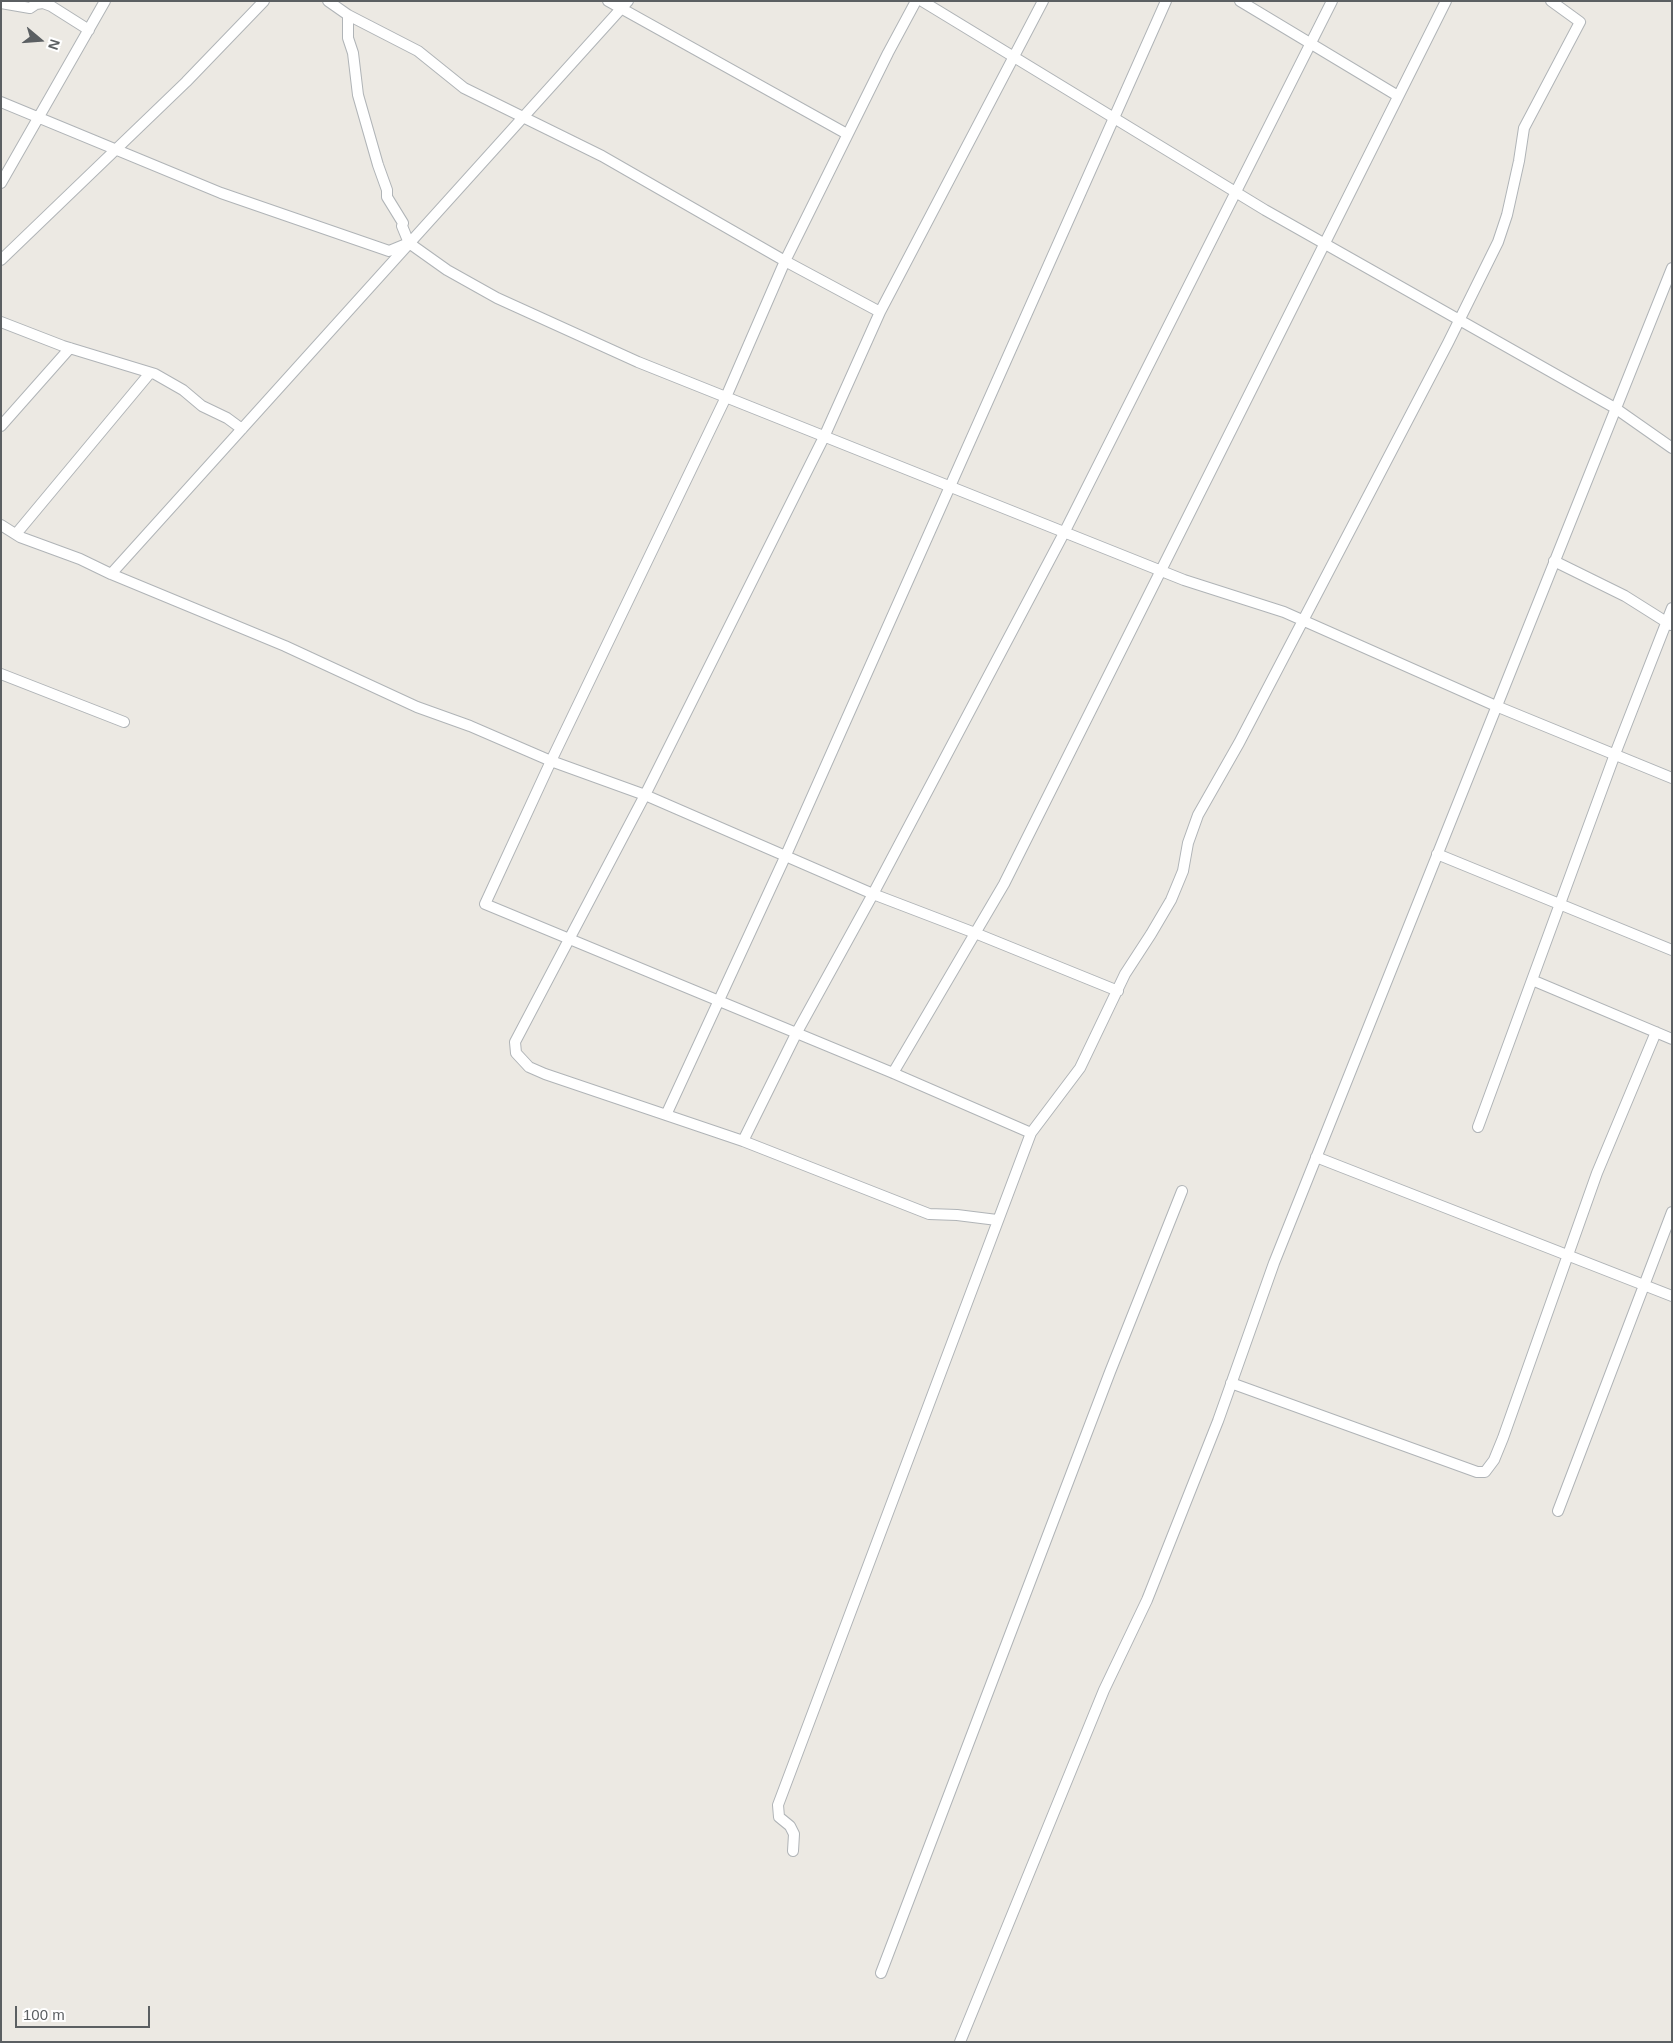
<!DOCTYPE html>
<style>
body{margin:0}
#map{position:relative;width:1673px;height:2043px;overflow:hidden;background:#ece9e3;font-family:Helvetica,sans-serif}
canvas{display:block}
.frame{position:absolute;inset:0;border:2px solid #5b5f62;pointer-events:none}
.north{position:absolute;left:15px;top:15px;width:50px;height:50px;-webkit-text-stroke:4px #fff;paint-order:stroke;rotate:108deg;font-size:14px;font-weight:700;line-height:20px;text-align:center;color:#5b5f62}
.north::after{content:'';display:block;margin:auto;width:18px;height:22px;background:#5b5f62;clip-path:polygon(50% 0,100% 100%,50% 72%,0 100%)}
.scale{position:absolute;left:15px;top:2006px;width:135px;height:22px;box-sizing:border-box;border:2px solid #5b5f62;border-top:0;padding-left:6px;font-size:15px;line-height:18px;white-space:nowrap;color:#5b5f62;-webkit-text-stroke:4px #fff;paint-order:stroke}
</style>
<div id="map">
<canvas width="1673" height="2043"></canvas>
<div class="frame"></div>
<div class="north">N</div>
<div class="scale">100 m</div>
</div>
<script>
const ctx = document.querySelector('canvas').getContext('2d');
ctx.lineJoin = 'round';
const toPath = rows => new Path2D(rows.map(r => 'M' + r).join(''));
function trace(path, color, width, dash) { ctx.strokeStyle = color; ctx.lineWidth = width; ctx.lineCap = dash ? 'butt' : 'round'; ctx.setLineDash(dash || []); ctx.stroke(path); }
const minor = toPath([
 [328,1,348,15,418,51,464,88,602,156,785,261,880,312],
 [608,1,847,134],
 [916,1,888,53,785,261,726,397,551,761,485,904,893,1073,1031,1133,1080,1068,1125,974,1151,934,1171,900,1183,871,1188,843,1198,815,1239,743,1448,343,1498,242,1507,215,1519,161,1524,128,1580,22,1551,1],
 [922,1,1265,210,1615,408,1672,448],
 [1240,1,1398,96],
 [1,3,30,8,36,4,43,3,51,6,89,30],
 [348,15,348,38,353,53,358,95,378,165,387,190,387,197,403,223,402,226,409,243,447,270,497,298,638,362,1184,580,1284,612,1496,706,1672,778],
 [1,102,221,193,389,251,406,244],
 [1,183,105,1],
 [1,260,186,82,264,1],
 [1,322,63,346,155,374,183,390,202,406,227,418,242,429],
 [1,426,70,348],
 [1,525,20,537,80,559,111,574,285,646,417,707,470,726,551,761,645,795,873,894,975,933,1118,991],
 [16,534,150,373],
 [1554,561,1625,596,1671,625],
 [111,574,628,1],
 [1,674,124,722],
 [1437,854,1672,950],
 [1532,980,1672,1039],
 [893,1073,1004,884,1446,1],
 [666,1115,786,855,1166,1],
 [1478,1127,1615,754,1672,608],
 [743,1141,797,1032,873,894,1064,533,1332,1],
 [1316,1157,1672,1296],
 [997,1220,957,1215,929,1214,743,1141,545,1074,529,1067,516,1053,515,1042,645,795,824,437,880,312,1043,1],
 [1231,1383,1477,1472,1485,1472,1494,1460,1503,1438,1597,1173,1656,1032],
 [1558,1511,1672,1212],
 [793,1851,794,1834,790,1826,779,1817,778,1805,1031,1133],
 [881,1973,1110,1372,1182,1191],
 [960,2042,1104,1690,1147,1600,1218,1421,1274,1263,1672,268]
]);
trace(minor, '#b0b4b7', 12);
trace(minor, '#fff', 10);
</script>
